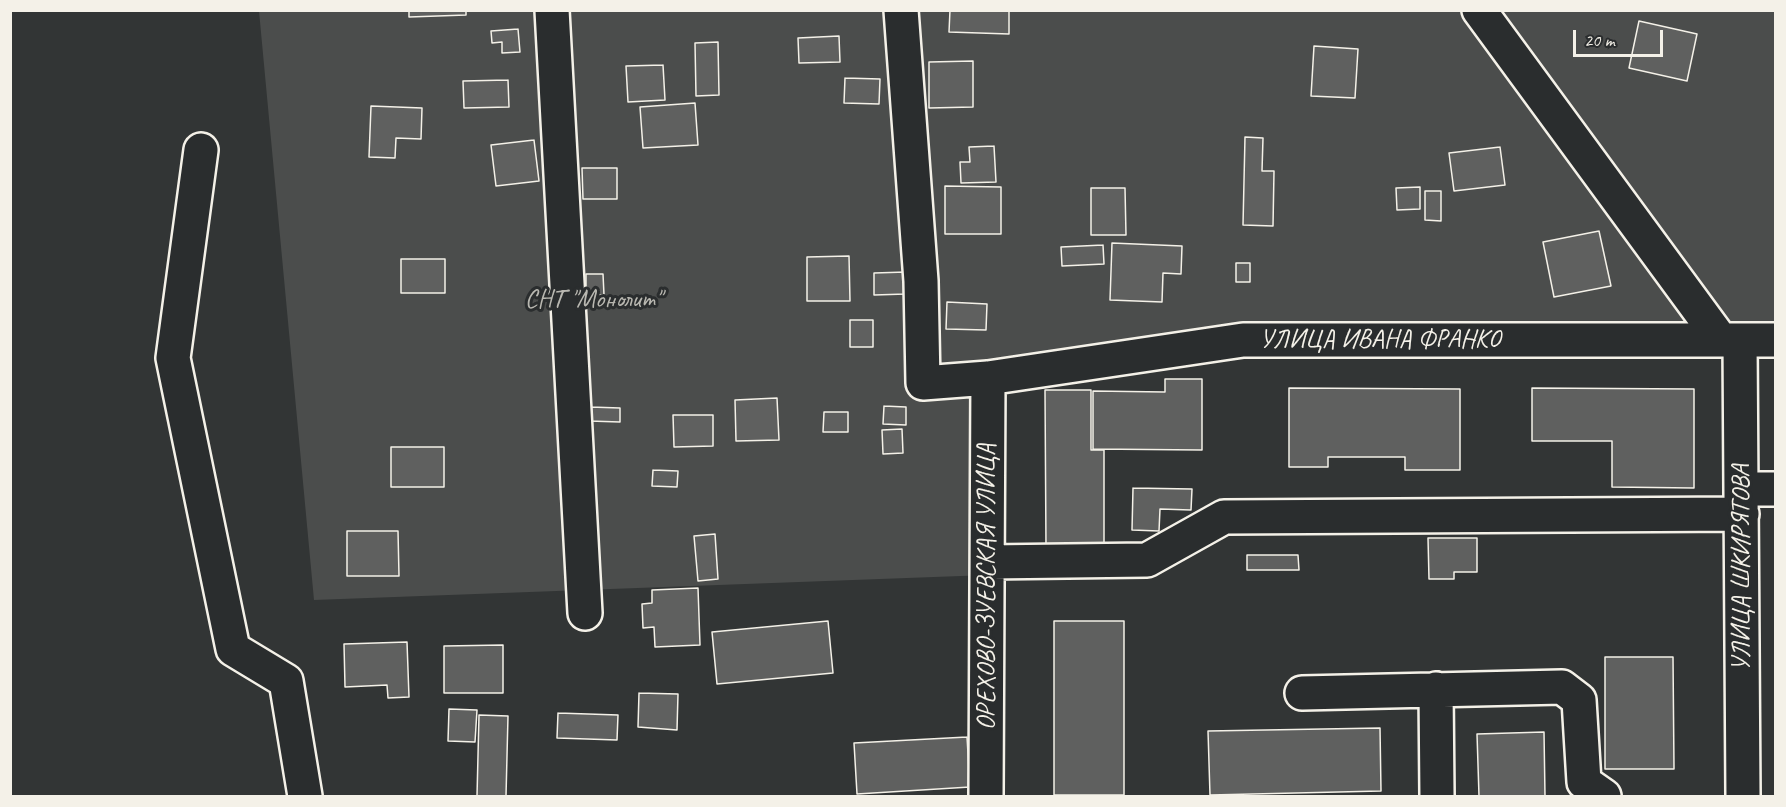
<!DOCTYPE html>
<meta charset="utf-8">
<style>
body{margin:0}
#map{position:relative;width:1786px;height:807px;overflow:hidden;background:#323535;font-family:Caveat,sans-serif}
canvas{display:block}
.frame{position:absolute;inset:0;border:12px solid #f4f1e8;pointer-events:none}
.scale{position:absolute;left:1573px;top:30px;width:90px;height:27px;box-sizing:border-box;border:3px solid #f4f1e8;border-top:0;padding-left:8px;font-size:18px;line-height:21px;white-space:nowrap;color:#f4f1e8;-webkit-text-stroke:4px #2a2d2e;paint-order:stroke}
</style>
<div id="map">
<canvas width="1786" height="807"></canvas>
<div class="frame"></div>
<div class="scale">20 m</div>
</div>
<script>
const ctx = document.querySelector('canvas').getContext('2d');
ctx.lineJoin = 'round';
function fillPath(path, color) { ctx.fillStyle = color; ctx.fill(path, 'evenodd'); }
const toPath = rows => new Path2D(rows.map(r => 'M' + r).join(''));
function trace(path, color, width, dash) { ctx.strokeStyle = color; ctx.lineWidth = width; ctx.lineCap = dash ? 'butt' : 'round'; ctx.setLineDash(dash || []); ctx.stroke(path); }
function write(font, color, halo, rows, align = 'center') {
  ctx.font = font + ' Caveat,sans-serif'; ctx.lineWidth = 6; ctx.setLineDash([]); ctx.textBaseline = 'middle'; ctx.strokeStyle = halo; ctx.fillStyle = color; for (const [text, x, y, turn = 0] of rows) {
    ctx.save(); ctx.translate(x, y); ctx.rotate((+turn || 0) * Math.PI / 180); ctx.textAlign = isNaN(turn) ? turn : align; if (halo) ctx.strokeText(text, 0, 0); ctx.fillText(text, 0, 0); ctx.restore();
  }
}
const green = toPath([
 [259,11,1775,11,1775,354,1243,340,988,378,988,575,314,600]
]);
const building = toPath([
 [409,10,466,10,466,15,409,17,409,10],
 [950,10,1009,10,1009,34,949,32,950,10],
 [1639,21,1697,34,1687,81,1629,68,1639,21],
 [518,29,520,52,502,53,502,42,492,43,491,31,518,29],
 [839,36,840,62,799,63,798,38,839,36],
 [718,42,719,95,696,96,695,43,718,42],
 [1314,46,1358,49,1355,98,1311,96,1314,46],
 [973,61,973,107,929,108,929,62,973,61],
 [663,65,665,100,628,102,626,66,663,65],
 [845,78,880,79,879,104,844,103,845,78],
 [508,80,509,107,464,108,463,81,508,80],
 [695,103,698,145,643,148,640,107,695,103],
 [371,106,422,108,421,139,396,138,395,158,369,157,371,106],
 [1245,137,1263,138,1262,171,1274,171,1273,226,1243,225,1245,137],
 [534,140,539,181,496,186,491,145,534,140],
 [994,146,996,182,961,183,960,162,970,162,969,147,994,146],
 [1500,147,1505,185,1454,191,1449,153,1500,147],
 [582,168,617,168,617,199,583,199,582,168],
 [945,186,1001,187,1001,234,945,234,945,186],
 [1420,187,1420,209,1397,210,1396,188,1420,187],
 [1091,188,1125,188,1126,235,1091,235,1091,188],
 [1425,191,1441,191,1441,221,1425,220,1425,191],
 [1599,231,1611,286,1554,297,1543,242,1599,231],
 [1112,243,1182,246,1181,274,1163,273,1162,302,1110,300,1112,243],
 [1103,245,1104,264,1062,266,1061,247,1103,245],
 [849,256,850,301,807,301,807,257,849,256],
 [401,259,445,259,445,293,401,293,401,259],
 [1236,263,1250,263,1250,282,1236,282,1236,263],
 [906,272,906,294,874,295,874,273,906,272],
 [586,274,603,274,604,295,586,295,586,274],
 [947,302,987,304,986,330,946,329,947,302],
 [850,320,873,320,873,347,850,347,850,320],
 [1165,379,1202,379,1202,450,1093,449,1093,391,1165,392,1165,379],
 [1289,388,1460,389,1460,470,1405,470,1405,457,1328,457,1328,467,1289,467,1289,388],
 [1532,388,1694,389,1694,488,1612,487,1612,441,1532,441,1532,388],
 [1045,390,1091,390,1091,450,1104,450,1104,549,1046,549,1045,390],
 [777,398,779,440,736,441,735,400,777,398],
 [884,406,906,407,906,425,883,424,884,406],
 [590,407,620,408,620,422,589,421,590,407],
 [824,412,848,412,848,432,823,432,824,412],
 [673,415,713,415,713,446,674,447,673,415],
 [902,429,903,453,883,454,882,430,902,429],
 [391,447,444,447,444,487,391,487,391,447],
 [653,470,678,471,677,487,652,486,653,470],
 [1133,488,1192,489,1191,510,1160,509,1159,531,1132,530,1133,488],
 [347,531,398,531,399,576,347,576,347,531],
 [715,534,718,579,698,581,694,536,715,534],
 [1428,538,1477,538,1477,572,1454,572,1454,579,1429,579,1428,538],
 [1247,555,1298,555,1299,570,1247,570,1247,555],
 [698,588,700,645,655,647,654,627,643,628,642,604,652,603,652,590,698,588],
 [828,621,833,673,717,684,712,632,828,621],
 [1054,621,1124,621,1124,795,1054,795,1054,621],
 [407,642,409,697,388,698,387,685,345,687,344,644,407,642],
 [503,645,503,693,444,693,444,646,503,645],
 [1605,657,1673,657,1674,769,1605,769,1605,657],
 [639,693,678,694,677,730,638,727,639,693],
 [449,709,477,710,475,742,448,741,449,709],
 [558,713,618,715,617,740,557,738,558,713],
 [479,715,508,716,506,796,477,796,479,715],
 [1380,728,1381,791,1210,795,1208,731,1380,728],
 [1544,732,1545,796,1479,796,1477,734,1544,732],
 [967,737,970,787,857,794,854,743,967,737]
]);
const minor = toPath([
 [552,10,585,613],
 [901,10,921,281,923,383,988,378,1243,340,1776,340],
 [1479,10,1721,340],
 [201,150,173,358,233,649,286,681,305,796],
 [1740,340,1743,796],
 [1742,489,1776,489],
 [988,562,1147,560,1224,517,1742,514],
 [1436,689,1437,796],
 [1302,693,1562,687,1579,700,1584,782,1604,796],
 [986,796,988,378]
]);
const parkNames = [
 ["СНТ \"Монолит\"",593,300]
];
const streetNames = [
 ["УЛИЦА ИВАНА ФРАНКО",1380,340],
 ["УЛИЦА ШКИРЯТОВА",1742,568,-90],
 ["ОРЕХОВО-ЗУЕВСКАЯ УЛИЦА",987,587,-90]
];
fillPath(green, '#4b4d4c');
fillPath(building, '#5f605f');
trace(building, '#f4f1e8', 1.5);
trace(minor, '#f4f1e8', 38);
trace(minor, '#2a2d2e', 33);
write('26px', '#b9b8b1', '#2a2d2e', parkNames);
write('26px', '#f4f1e8', '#2a2d2e', streetNames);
</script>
